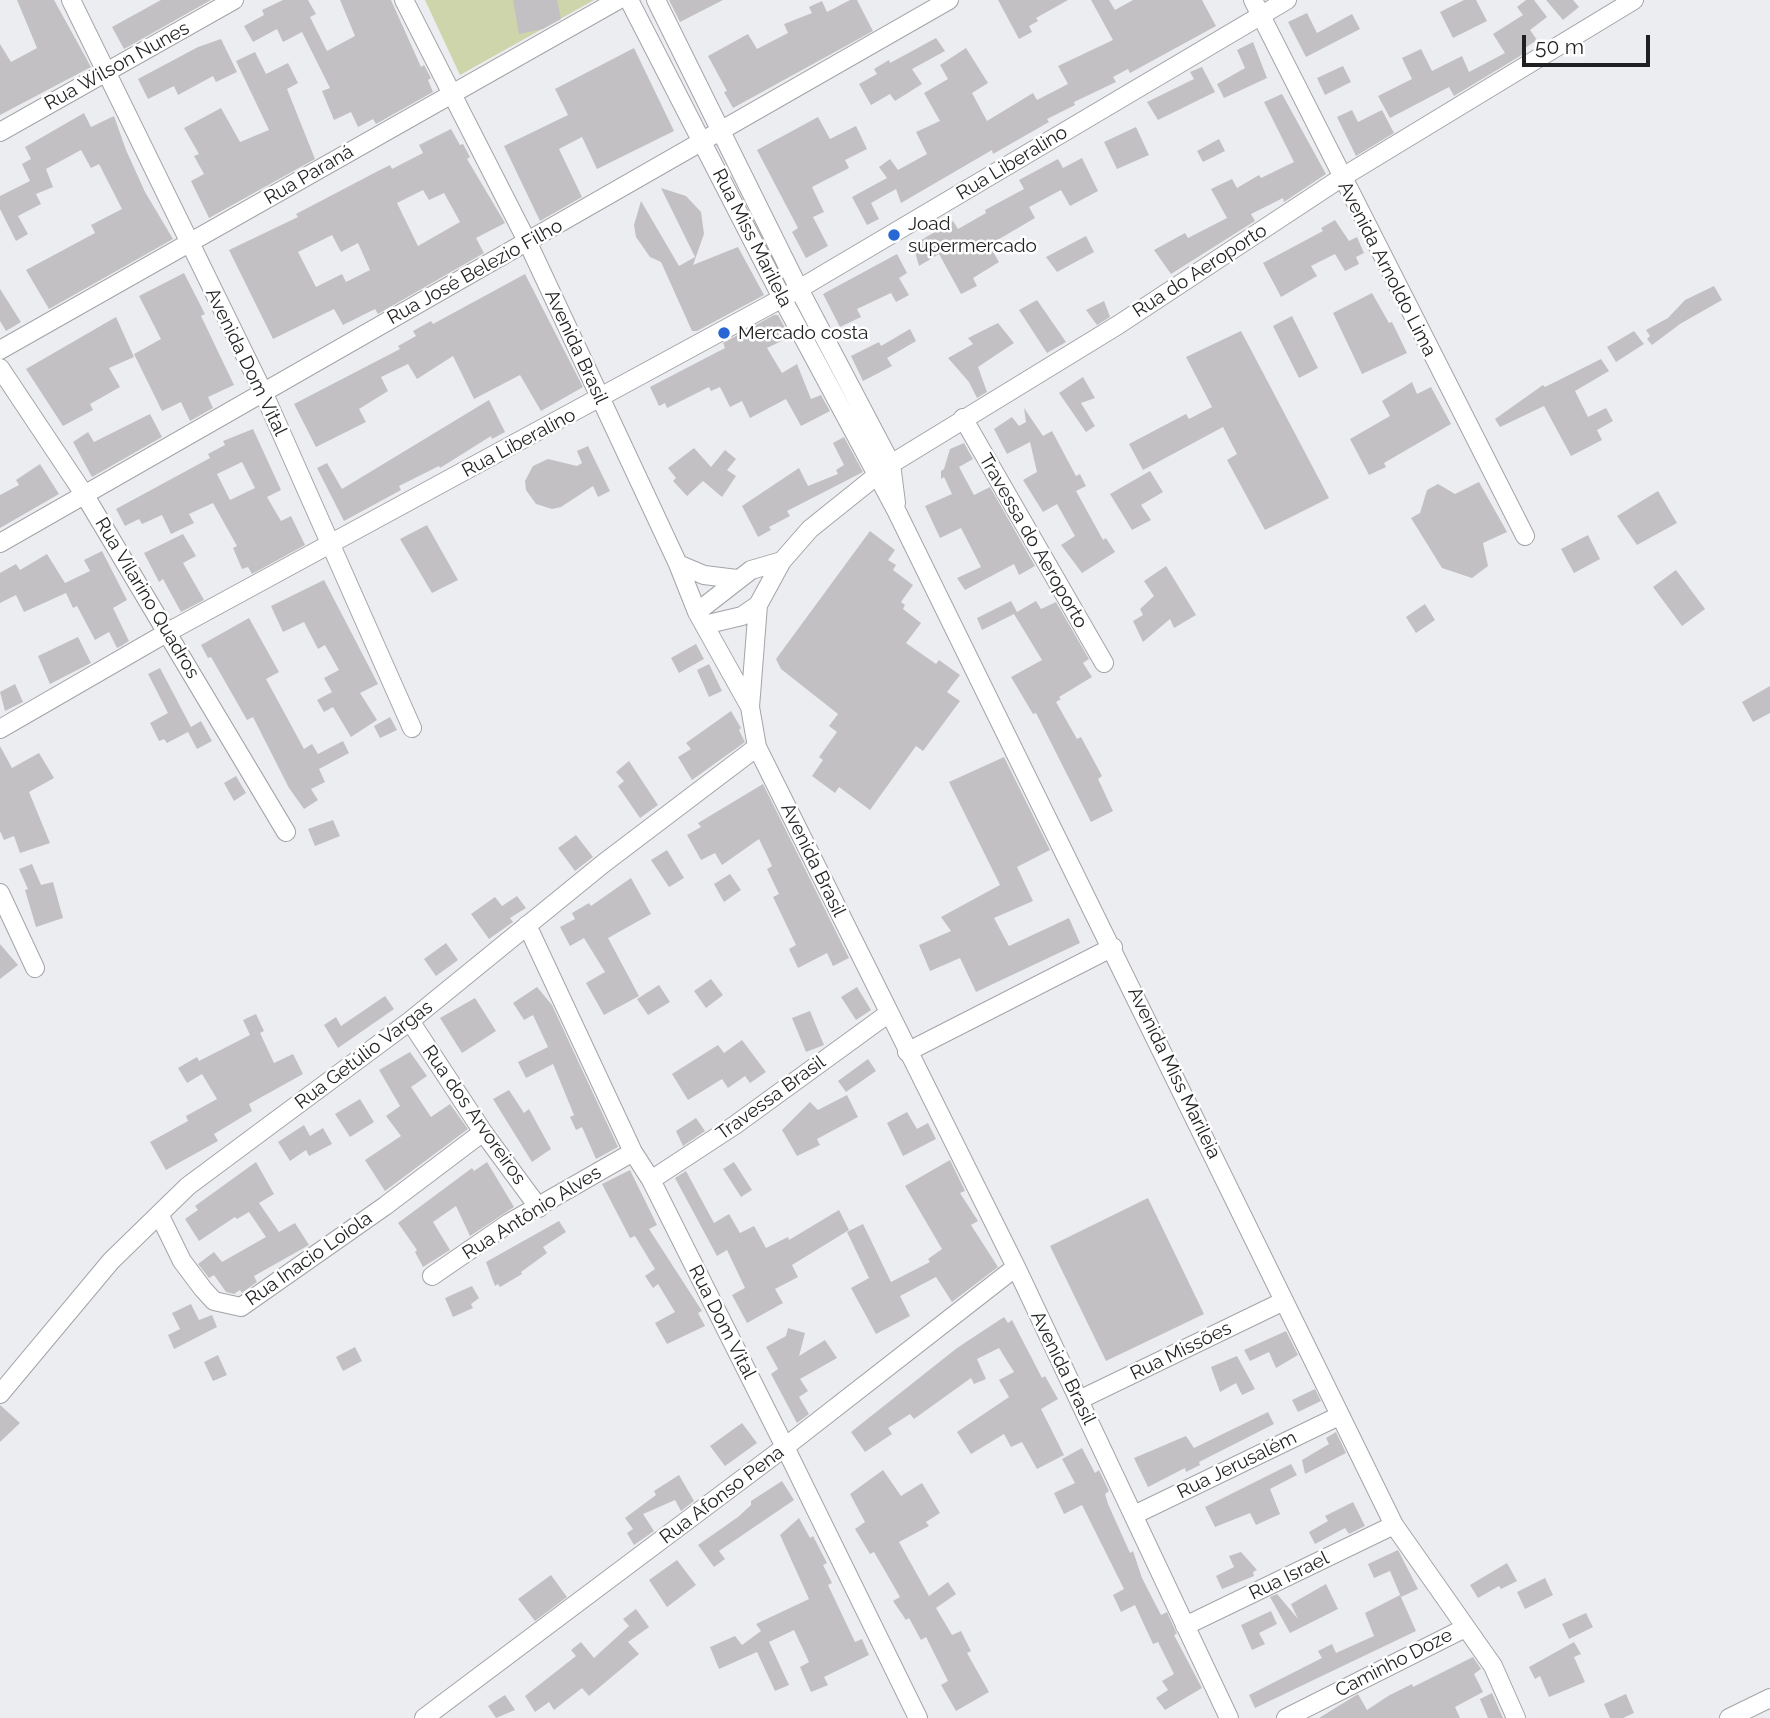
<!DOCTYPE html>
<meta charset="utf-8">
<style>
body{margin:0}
#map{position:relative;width:1770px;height:1718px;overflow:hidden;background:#ecedf1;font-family:Raleway,sans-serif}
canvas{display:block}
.scale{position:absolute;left:1522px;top:35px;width:128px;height:32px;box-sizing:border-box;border:4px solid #1f2021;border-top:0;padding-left:9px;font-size:21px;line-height:24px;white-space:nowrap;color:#1f2021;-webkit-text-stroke:5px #fff;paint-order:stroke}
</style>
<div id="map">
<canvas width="1770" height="1718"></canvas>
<div class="scale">50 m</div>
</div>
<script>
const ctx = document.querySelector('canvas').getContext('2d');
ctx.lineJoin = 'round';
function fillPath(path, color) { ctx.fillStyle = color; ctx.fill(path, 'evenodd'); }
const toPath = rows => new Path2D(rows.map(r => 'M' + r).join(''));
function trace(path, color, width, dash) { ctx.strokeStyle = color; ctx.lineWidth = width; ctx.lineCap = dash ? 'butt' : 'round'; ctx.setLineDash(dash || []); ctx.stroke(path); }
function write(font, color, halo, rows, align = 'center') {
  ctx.font = font + ' Raleway,sans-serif'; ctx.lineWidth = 5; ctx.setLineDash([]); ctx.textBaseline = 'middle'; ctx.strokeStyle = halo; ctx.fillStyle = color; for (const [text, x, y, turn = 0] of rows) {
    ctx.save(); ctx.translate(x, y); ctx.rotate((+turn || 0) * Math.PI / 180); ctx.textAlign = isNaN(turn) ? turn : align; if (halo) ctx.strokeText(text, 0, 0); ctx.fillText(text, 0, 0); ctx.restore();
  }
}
const green = toPath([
 [425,0,594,0,460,75]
]);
const building = toPath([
 [17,0,54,0,91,67,0,115,0,44,11,62,37,48],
 [161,0,211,0,124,49,112,27],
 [283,0,308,0,316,14,310,17,327,51,355,36,340,0,391,0,421,67,424,65,431,78,428,80,433,92,376,124,373,119,358,127,351,112,334,120,322,91,330,88,302,32,283,42,277,29,253,42,244,26,264,15,262,10],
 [513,0,557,0,561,19,543,29,519,34],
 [669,0,723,0,680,22],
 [850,0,857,0,873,31,733,108,724,92,727,91,708,56,748,34,757,49,788,33,784,24,812,13,809,7,822,1,827,12],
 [998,0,1068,0,1036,18,1038,21,1029,26,1032,32,1019,39],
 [1091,0,1109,0,1115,10,1133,0,1202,0,1216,26,1130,73,1128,69,1113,77,1116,82,1074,102,1075,105,1047,119,1049,122,993,154,992,150,901,203,896,189,871,203,879,219,867,225,852,197,887,178,879,167,890,159,898,170,927,154,916,132,940,121,924,93,948,79,940,65,966,48,988,83,972,93,987,121,1033,93,1037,100,1068,84,1058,66,1113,40],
 [1464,0,1476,0,1487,21,1453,38,1440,12],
 [1526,0,1534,0,1547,17,1530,30,1537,40,1522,50,1525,53,1454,96,1449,87,1390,118,1378,96,1412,79,1402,58,1421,49,1432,71,1462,56,1469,72,1505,53,1493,34,1523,15,1517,7],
 [1546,0,1573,0,1579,7,1563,20],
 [1307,13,1317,33,1352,14,1360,29,1306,57,1288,22],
 [936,38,945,51,912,69,922,84,895,101,890,94,871,105,859,84,877,74,874,69,889,60,890,63],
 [221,39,237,72,216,82,213,76,178,95,174,86,148,99,138,79,198,47],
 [1253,42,1267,78,1224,98,1217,84,1245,68,1237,50],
 [634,48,674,131,597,169,582,137,559,149,582,197,540,221,504,146,568,115,555,89],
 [255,52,266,74,288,63,298,83,287,89,315,159,209,218,191,181,204,174,194,156,199,154,184,128,221,108,240,142,269,130,236,61],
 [1343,66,1351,82,1325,95,1317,78],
 [1202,67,1215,92,1158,120,1147,102,1194,79,1190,72],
 [1282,94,1326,174,1284,202,1283,198,1251,214,1255,221,1171,274,1154,250,1185,233,1188,238,1227,218,1211,189,1232,179,1237,188,1259,175,1261,178,1294,162,1264,102],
 [1352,110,1358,122,1382,110,1394,133,1356,156,1337,117],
 [84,113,91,127,114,116,126,150,145,192,173,239,49,309,26,270,95,233,91,225,122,209,99,164,91,168,81,150,46,169,53,187,36,194,41,204,18,216,28,234,16,241,0,209,0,196,30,181,22,164,31,159,25,147],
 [818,117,830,139,856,126,867,149,845,160,849,168,812,187,824,212,813,217,828,246,806,258,792,232,798,228,757,150],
 [1136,127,1149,155,1117,169,1104,142],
 [451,129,460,145,463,144,470,157,467,159,505,223,476,238,484,253,378,314,375,309,343,325,334,309,273,339,229,250,298,217,296,214,380,170,390,165,392,169,423,153,419,145],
 [423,190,429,200,444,193,460,222,418,246,397,203],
 [332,235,341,252,358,243,370,270,346,282,342,274,316,287,298,252],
 [1219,139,1225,151,1203,162,1197,151],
 [1082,158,1098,191,1070,206,1061,190,1029,207,1035,218,989,245,999,262,973,278,977,286,961,294,939,254,919,266,913,245,953,221,958,229,986,213,985,210,1024,189,1019,180,1058,159,1063,168],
 [661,188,686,196,701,212,704,234,693,265,738,247,764,295,697,331,692,331,661,262,650,257,636,237,634,225,641,201,679,266,695,257],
 [1335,220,1349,241,1357,237,1364,253,1356,257,1359,264,1345,271,1335,254,1311,266,1317,276,1281,297,1263,263,1323,231,1321,228],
 [1086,236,1094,252,1057,272,1046,257],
 [897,254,907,273,899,278,909,295,896,302,891,293,857,309,861,317,840,327,823,294],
 [184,273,205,314,201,316,234,385,208,397,213,408,190,421,181,402,162,411,134,354,161,339,139,296],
 [525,274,583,387,541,411,520,375,474,399,453,356,417,379,408,364,381,377,388,391,359,409,366,422,316,447,294,404,400,349,398,346,416,336,413,331,431,321,433,324],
 [1714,286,1722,300,1680,324,1652,345,1647,339,1650,336,1646,330,1668,318,1685,300],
 [0,289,21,322,6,331,0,321],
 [1372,293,1389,323,1392,322,1407,353,1362,374,1333,313],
 [1037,300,1066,342,1047,353,1019,310],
 [1104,301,1110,317,1097,325,1086,310],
 [774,315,778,315,790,337,767,348,782,373,797,364,811,399,821,395,830,411,801,426,786,399,750,418,742,401,730,407,720,387,711,391,709,387,667,408,665,403,659,406,650,387,725,348,723,343],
 [1292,316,1318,368,1299,378,1273,326],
 [116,317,134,357,109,368,120,387,90,404,93,410,63,426,26,369],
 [998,323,1014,343,978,367,987,392,977,398,969,382,948,358,973,344,968,338],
 [910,329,916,341,887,358,892,366,863,381,851,356,879,342,881,346],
 [1241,331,1329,498,1265,530,1227,460,1237,454,1223,427,1143,470,1129,444,1186,414,1189,419,1212,407,1186,357],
 [1634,331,1644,344,1616,362,1607,347],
 [1601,359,1609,371,1575,391,1588,417,1606,408,1613,421,1597,430,1602,440,1571,456,1544,406,1500,427,1495,419,1543,385,1545,387],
 [1083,377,1095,398,1081,403,1095,426,1086,432,1059,393],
 [1412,382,1417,394,1431,387,1451,424,1384,463,1386,467,1369,475,1350,439,1390,416,1382,401],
 [489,400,505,432,492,439,491,436,440,468,439,466,399,486,401,490,344,521,317,468,327,463,342,489],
 [1024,408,1043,436,1052,431,1076,476,1080,474,1086,486,1076,491,1103,540,1106,538,1115,552,1082,573,1061,545,1075,536,1057,504,1043,512,1023,480,1037,472,1030,442,1007,454,994,429,1012,417,1019,426,1026,422],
 [150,414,162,437,92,477,73,442,88,432,94,442],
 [253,429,281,490,267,497,281,521,291,516,305,545,252,574,248,567,242,569,233,548,237,546,213,503,189,514,194,523,171,534,162,515,142,524,139,519,125,526,116,509,210,458,208,454,225,445,223,441],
 [242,462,255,488,230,500,217,474],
 [844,437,863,472,787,511,790,516,769,527,771,530,758,537,742,506,799,468,808,486,838,474,836,470,844,465,833,443],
 [964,443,973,459,959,467,974,495,990,487,1035,566,1019,575,1014,564,965,590,957,578,981,567,961,528,940,538,925,506,952,494,944,477,941,479,941,471,944,469,950,449],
 [588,446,610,491,598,497,593,486,561,507,552,509,536,504,526,490,525,481,533,466,548,459,577,466,582,463,577,451],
 [694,448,711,467,725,450,736,459,727,470,736,476,722,497,703,481,687,496,673,481,676,478,668,468],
 [40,464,59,494,0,528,0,495,19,485,16,480],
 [1150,471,1163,492,1141,505,1151,520,1132,530,1110,494],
 [1479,482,1507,532,1483,543,1488,566,1472,578,1442,568,1411,518,1420,513,1427,490,1438,484,1455,494],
 [1658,491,1677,523,1637,545,1617,516],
 [427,525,458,580,432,593,400,539],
 [870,531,895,550,888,560,896,565,893,570,913,585,901,602,905,605,903,609,921,623,906,643,936,664,939,660,960,675,947,692,960,701,923,751,916,746,870,810,839,787,835,793,812,776,823,760,819,757,837,732,829,726,838,714,781,669,776,659],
 [183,534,196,556,183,563,204,600,181,612,163,579,159,582,144,553],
 [1588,535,1600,559,1574,573,1561,549],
 [102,551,127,600,113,608,129,641,121,646,117,648,109,632,95,640,77,606,73,608,66,593,24,612,16,595,0,603,0,573,16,564,20,570,47,554,65,583,90,571,84,560],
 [1166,566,1196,615,1174,628,1170,619,1143,642,1133,621,1143,615,1140,609,1154,596,1144,581],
 [1676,570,1705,609,1682,626,1653,587],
 [324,580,378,684,360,693,377,720,351,737,333,707,324,712,317,700,332,692,324,678,339,670,325,645,318,649,304,622,283,632,271,606],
 [1011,601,1017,612,1036,601,1041,609,1056,602,1089,659,1083,663,1092,677,1059,697,1061,699,1056,702,1077,739,1081,737,1102,776,1098,779,1113,811,1091,822,1036,713,1033,714,1011,677,1042,660,1014,614,982,630,977,618],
 [1425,604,1435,620,1416,633,1406,617],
 [249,618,279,672,266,679,304,749,312,744,318,754,343,741,349,753,319,769,325,782,311,789,318,800,304,809,289,788,253,717,247,720,211,657,208,658,201,645],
 [78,637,91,663,50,684,38,656],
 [696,644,704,659,679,673,671,658],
 [709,664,722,691,709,697,697,670],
 [160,668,191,727,201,721,212,741,197,749,188,732,167,743,164,739,159,741,150,723,168,713,148,674],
 [15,684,23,702,5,711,0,692],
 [1770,686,1770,713,1753,722,1742,702],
 [731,711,741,728,739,730,745,742,692,780,678,757,691,749,686,743],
 [390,717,397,730,380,738,374,726],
 [0,746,12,768,39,753,54,778,29,792,50,843,20,853,14,836,4,840,0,831],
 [1004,757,1050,850,1017,867,1033,901,994,918,1009,946,1069,918,1080,943,976,992,960,958,930,971,919,945,951,931,941,917,1000,885,949,782],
 [629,761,658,805,640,818,618,786,624,781,616,772],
 [236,776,246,793,234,801,224,783],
 [763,784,849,958,833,966,827,953,798,968,789,949,796,945,773,897,779,894,767,869,772,866,759,839,722,865,715,853,701,860,687,835,701,827,698,823],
 [333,820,340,836,315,846,308,829],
 [576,835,593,857,575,871,558,848],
 [667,850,684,878,669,887,651,860],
 [32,864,41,885,53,882,63,918,36,927,25,890,28,889,19,869],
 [730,874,741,890,724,902,714,884],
 [631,878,651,914,608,938,639,996,604,1015,586,983,605,972,584,938,570,946,560,927,575,919,572,913,589,903,591,906],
 [517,896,526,908,510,918,513,922,489,939,471,914,495,897,502,906],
 [446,943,458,960,436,976,424,959],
 [0,944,18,965,0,979],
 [711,979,723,995,706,1008,694,991],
 [659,985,670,1002,648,1015,637,999],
 [537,987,552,1005,618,1147,596,1159,582,1127,576,1130,570,1117,574,1115,553,1064,526,1078,518,1062,548,1047,533,1015,524,1020,513,1003],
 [857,987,871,1010,856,1020,841,997],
 [385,996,394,1009,338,1048,324,1025,336,1017,341,1026],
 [475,998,496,1031,462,1053,440,1018],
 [810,1011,824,1045,806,1052,792,1018],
 [256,1014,264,1031,260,1033,274,1063,293,1054,303,1074,249,1104,252,1111,214,1134,218,1141,166,1170,150,1142,188,1121,186,1116,217,1099,202,1074,187,1083,178,1068,197,1057,199,1061,250,1035,243,1020],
 [742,1040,766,1072,750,1083,745,1076,728,1088,722,1079,688,1100,672,1074,718,1045,724,1053],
 [410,1052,427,1076,411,1087,431,1117,450,1104,468,1129,385,1191,365,1160,401,1136,386,1116,400,1106,379,1070],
 [868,1059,876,1071,846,1092,838,1081],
 [509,1090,524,1113,529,1109,551,1149,532,1162,493,1099],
 [847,1095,858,1117,817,1139,820,1145,797,1156,782,1130,810,1102,818,1110],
 [360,1099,374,1122,350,1137,335,1114],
 [907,1112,917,1129,928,1123,936,1139,903,1156,887,1123],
 [696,1118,705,1131,683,1146,676,1131],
 [304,1125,310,1136,323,1128,332,1144,309,1156,306,1150,290,1161,278,1142],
 [950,1160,965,1191,960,1193,978,1221,971,1225,998,1267,952,1302,936,1277,900,1296,910,1316,876,1334,851,1288,869,1278,847,1232,863,1224,891,1282,930,1262,928,1259,942,1249,905,1186],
 [256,1162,274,1194,259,1203,279,1232,295,1223,309,1245,254,1276,257,1282,242,1293,240,1290,234,1294,226,1292,214,1275,209,1278,198,1264,214,1252,222,1262,266,1237,249,1212,237,1219,235,1217,199,1241,185,1219,198,1210,195,1206],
 [487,1162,514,1207,470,1236,456,1206,433,1222,450,1250,423,1267,415,1252,417,1250,398,1223,472,1168,474,1171],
 [734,1162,752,1190,741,1197,723,1169],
 [630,1170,657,1225,649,1229,702,1311,698,1313,705,1326,667,1344,655,1323,675,1312,658,1284,653,1288,645,1276,655,1269,635,1236,630,1238,602,1184],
 [686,1171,714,1223,729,1214,740,1233,754,1226,766,1248,788,1237,789,1240,839,1210,849,1230,792,1265,798,1277,775,1289,783,1303,747,1323,732,1295,745,1288,727,1250,717,1256,675,1178],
 [1148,1198,1204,1314,1106,1361,1050,1246],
 [559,1221,566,1232,543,1247,547,1253,521,1272,522,1274,500,1287,498,1284,495,1286,486,1262],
 [472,1286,479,1298,471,1304,473,1308,453,1317,445,1298],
 [191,1304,199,1320,212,1315,217,1327,174,1349,168,1335,180,1329,172,1313],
 [1004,1317,1008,1323,1012,1320,1042,1378,1045,1376,1058,1399,1041,1409,1064,1455,1037,1469,1022,1442,1011,1447,1004,1434,971,1454,957,1432,1009,1397,999,1380,1014,1372,999,1348,977,1359,986,1379,974,1384,971,1378,914,1419,910,1414,888,1428,892,1434,865,1452,851,1432,957,1348],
 [788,1328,805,1333,799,1356,825,1340,837,1358,800,1379,808,1391,799,1397,809,1414,797,1423,771,1374,778,1369,766,1347,786,1336],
 [1286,1331,1298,1355,1276,1368,1269,1352,1250,1361,1244,1350],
 [355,1347,362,1361,343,1371,336,1357],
 [218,1355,227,1375,213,1381,204,1362],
 [1237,1356,1255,1389,1242,1395,1236,1383,1220,1392,1211,1367],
 [1315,1389,1321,1401,1298,1412,1292,1400],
 [0,1405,20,1423,0,1442],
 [1268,1412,1274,1424,1199,1462,1200,1465,1186,1472,1185,1468,1148,1487,1134,1458,1186,1436,1194,1448],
 [742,1423,757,1443,725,1466,710,1446],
 [1336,1432,1346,1453,1305,1474,1302,1460,1329,1444,1326,1438],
 [1082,1448,1095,1473,1099,1470,1109,1491,1105,1494,1108,1504,1130,1553,1133,1551,1142,1578,1161,1615,1167,1612,1177,1634,1174,1635,1202,1688,1165,1710,1156,1698,1168,1690,1162,1681,1174,1674,1158,1642,1153,1644,1135,1605,1121,1612,1113,1595,1124,1589,1082,1505,1064,1514,1054,1493,1075,1483,1062,1459],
 [1291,1464,1297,1475,1270,1489,1280,1514,1256,1525,1250,1513,1215,1527,1205,1507],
 [883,1470,901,1496,922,1483,940,1513,926,1522,929,1526,899,1542,929,1596,948,1582,956,1594,936,1608,952,1635,961,1631,971,1651,967,1653,989,1692,956,1711,941,1685,948,1681,926,1637,921,1640,909,1618,906,1620,893,1601,900,1597,874,1552,870,1554,855,1529,865,1522,850,1494],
 [679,1475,694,1501,681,1511,675,1500,643,1514,654,1531,634,1545,627,1533,633,1529,625,1518,656,1495,654,1491],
 [782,1481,794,1500,719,1551,725,1559,714,1567,698,1545,738,1517,751,1505,751,1501],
 [1353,1502,1365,1526,1349,1534,1345,1528,1315,1544,1309,1532,1328,1521,1325,1516],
 [799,1518,810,1538,813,1536,827,1563,823,1565,832,1583,828,1585,855,1642,862,1639,869,1655,824,1677,828,1685,811,1692,800,1667,809,1662,794,1630,769,1642,789,1685,775,1691,757,1652,719,1669,710,1647,735,1636,742,1645,761,1631,756,1624,809,1599,780,1535],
 [1398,1550,1418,1589,1401,1597,1390,1571,1374,1578,1368,1564],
 [1241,1552,1257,1570,1253,1572,1254,1576,1222,1589,1216,1576,1234,1567,1229,1556],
 [677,1560,696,1585,667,1607,649,1580],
 [1507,1563,1517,1581,1501,1589,1499,1586,1478,1598,1470,1585],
 [551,1575,567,1597,535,1621,518,1599],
 [1545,1578,1553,1595,1525,1609,1517,1592],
 [1326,1584,1338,1609,1290,1633,1270,1597,1277,1594,1298,1619,1291,1604],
 [1400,1595,1416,1631,1255,1708,1249,1695,1322,1658,1318,1651,1332,1644,1336,1653,1374,1636,1365,1613],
 [636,1609,649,1627,628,1642,639,1654,589,1696,582,1688,554,1710,549,1702,535,1712,525,1696,576,1656,571,1650,581,1642,594,1658,629,1626,623,1619],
 [1271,1611,1277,1624,1259,1633,1265,1644,1252,1650,1241,1625],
 [1586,1613,1593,1627,1569,1639,1562,1624],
 [1574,1642,1581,1654,1574,1657,1585,1682,1549,1697,1540,1676,1535,1679,1529,1667],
 [1473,1657,1481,1669,1474,1674,1483,1692,1455,1707,1460,1718,1319,1718,1358,1694,1367,1710,1388,1696,1412,1684,1413,1687],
 [1492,1693,1503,1718,1488,1718,1480,1699],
 [1626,1694,1634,1713,1623,1718,1610,1718,1604,1704],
 [505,1695,515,1710,496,1718,488,1706]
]);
const minor = toPath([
 [71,0,264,394,412,728],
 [404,0,528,243,678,564,697,612,750,707,757,747,1016,1267,1229,1718],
 [629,0,782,298,896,510,1394,1525,1493,1666,1516,1718],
 [656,0,799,289,891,464,896,503],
 [1253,0,1525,536],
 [0,132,234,0],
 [0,350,618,0],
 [0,368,84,494,286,832],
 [963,418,1104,663],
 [0,543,949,0],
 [678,564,704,575,737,579],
 [697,612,751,570,782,561],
 [704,625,742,616,758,605,782,561,810,529,891,464,1118,325,1341,178,1634,0],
 [750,707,758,605],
 [0,729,168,632,799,289,1287,0],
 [0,893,35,968],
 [527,925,633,1152,651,1180,785,1447,918,1718],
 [410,1021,483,1132,539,1208],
 [907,1052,1113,947],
 [651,1180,735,1125,889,1013],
 [159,1214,182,1261,203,1289,214,1301,241,1307,385,1206,483,1132],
 [432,1276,509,1223,633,1152],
 [0,1394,111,1261,188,1186,410,1021,604,863,757,747],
 [1079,1400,1284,1301],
 [1134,1515,1339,1416],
 [1185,1626,1394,1525],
 [424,1718,785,1447,1016,1267],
 [1286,1718,1465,1628],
 [1729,1718,1770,1698]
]);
const markers = [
 [894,235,7,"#2867d4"],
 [724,333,7,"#2867d4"]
];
const streetNames = [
 ["Rua Wilson Nunes",117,66,-29],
 ["Rua Liberalino",1012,163,-31],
 ["Rua Paraná",309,175,-30],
 ["Rua Miss Marilela",752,238,63],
 ["Avenida Arnoldo Lima",1387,269,63],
 ["Rua do Aeroporto",1200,271,-33],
 ["Rua José Belezio Filho",475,272,-29],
 ["Avenida Brasil",576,347,65],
 ["Avenida Dom Vital",246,362,64],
 ["Rua Liberalino",519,443,-28],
 ["Travessa do Aeroporto",1033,541,60],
 ["Rua Vilarino Quadros",147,598,59],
 ["Avenida Brasil",813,860,64],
 ["Rua Getúlio Vargas",364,1055,-37],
 ["Avenida Miss Marileia",1174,1073,64],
 ["Travessa Brasil",771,1098,-36],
 ["Rua dos Arvoreiros",474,1115,55],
 ["Rua Antônio Alves",532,1213,-32],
 ["Rua Inacio Loiola",309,1259,-35],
 ["Rua Dom Vital",722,1322,63],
 ["Rua Missões",1181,1351,-26],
 ["Avenida Brasil",1063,1368,64],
 ["Rua Jerusalém",1237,1465,-26],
 ["Rua Afonso Pena",722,1495,-37],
 ["Rua Israel",1289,1576,-26],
 ["Caminho Doze",1394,1663,-27]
];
const poiNames = [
 ["Joad",908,224],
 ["supermercado",908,246],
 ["Mercado costa",738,333]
];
fillPath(green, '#ced5aa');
fillPath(building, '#c2c0c3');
trace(minor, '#a3a4a8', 20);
trace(minor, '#fff', 18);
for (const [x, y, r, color] of markers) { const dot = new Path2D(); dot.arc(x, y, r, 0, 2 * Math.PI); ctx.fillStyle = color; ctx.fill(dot); trace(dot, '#fff', 2.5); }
write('19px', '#1f2021', '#fff', streetNames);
write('19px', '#1f2021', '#fff', poiNames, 'left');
</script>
